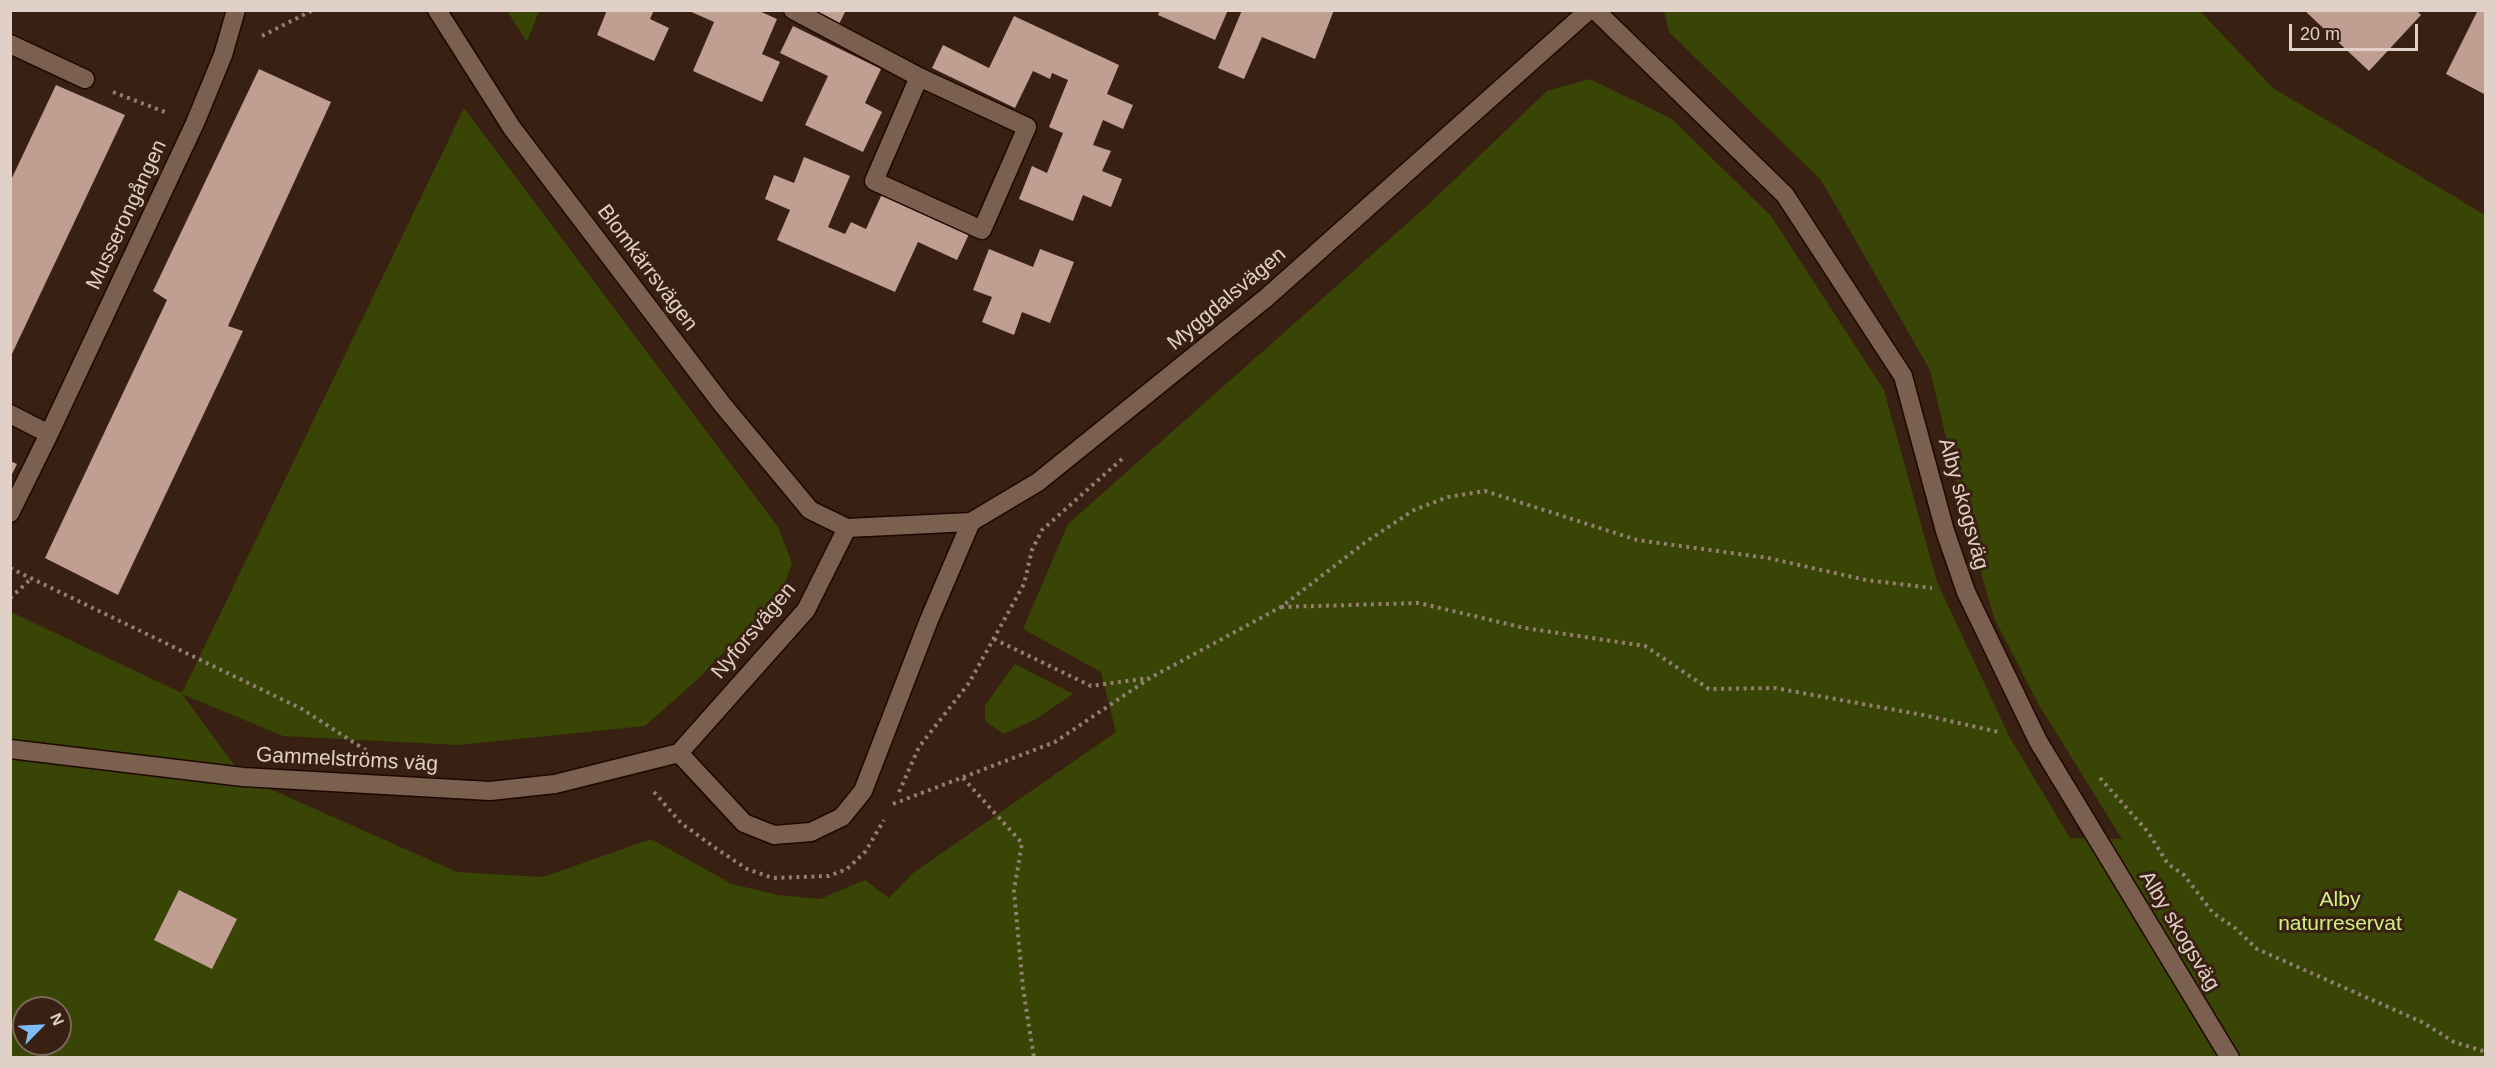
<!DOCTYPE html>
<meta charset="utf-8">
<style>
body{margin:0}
#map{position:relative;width:2496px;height:1068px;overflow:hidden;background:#382012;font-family:Arial,sans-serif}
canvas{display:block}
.frame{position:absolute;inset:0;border:12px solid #e1d0c7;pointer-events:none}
.north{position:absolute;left:12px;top:996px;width:60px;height:60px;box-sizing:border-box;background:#382012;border:2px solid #7c665a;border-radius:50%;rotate:66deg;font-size:16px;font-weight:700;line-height:24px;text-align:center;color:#e1d0c7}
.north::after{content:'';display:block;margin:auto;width:21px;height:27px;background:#7fbdfa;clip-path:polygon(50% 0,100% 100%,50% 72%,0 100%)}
.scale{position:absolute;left:2289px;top:24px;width:129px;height:27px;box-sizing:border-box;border:3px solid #e1d0c7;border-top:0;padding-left:8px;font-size:18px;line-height:21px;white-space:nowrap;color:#e1d0c7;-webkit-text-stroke:4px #382012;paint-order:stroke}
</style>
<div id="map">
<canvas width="2496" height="1068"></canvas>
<div class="frame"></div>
<div class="north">N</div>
<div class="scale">20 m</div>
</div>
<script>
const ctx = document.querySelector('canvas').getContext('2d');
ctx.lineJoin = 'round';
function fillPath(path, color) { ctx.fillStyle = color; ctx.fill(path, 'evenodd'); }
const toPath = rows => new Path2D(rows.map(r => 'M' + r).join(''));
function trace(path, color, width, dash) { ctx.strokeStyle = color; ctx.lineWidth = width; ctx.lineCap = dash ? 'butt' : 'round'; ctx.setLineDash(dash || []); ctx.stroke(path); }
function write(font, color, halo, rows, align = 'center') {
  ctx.font = font + ' Arial,sans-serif'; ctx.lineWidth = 6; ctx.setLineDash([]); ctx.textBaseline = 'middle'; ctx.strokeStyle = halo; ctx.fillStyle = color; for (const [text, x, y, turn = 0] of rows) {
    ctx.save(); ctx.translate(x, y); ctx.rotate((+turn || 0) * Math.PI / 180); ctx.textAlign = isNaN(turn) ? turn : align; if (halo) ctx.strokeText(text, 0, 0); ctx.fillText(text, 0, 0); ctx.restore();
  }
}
const green = toPath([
 [507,11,539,11,527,42],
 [1664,11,2200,11,2273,88,2485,215,2485,1057,11,1058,11,612,182,693,464,108,778,527,792,563,781,594,698,679,645,726,458,745,283,736,182,694,243,777,457,872,543,877,651,839,732,884,778,895,820,899,865,880,889,898,913,873,1116,732,1101,672,1023,629,1068,524,1429,204,1547,91,1590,79,1672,119,1771,216,1884,390,1937,582,2009,736,2070,838,2122,839,2039,705,1994,618,1965,518,1930,370,1821,180,1669,32],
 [24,1008,60,1008,60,1044,24,1044],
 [1015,664,1073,694,1036,719,1004,734,985,721,985,705]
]);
const building = toPath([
 [607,10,654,10,650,19,669,28,654,61,597,35],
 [687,10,757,10,777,19,762,54,780,62,762,102,693,71,714,22],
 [811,10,846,10,839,24],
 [1160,10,1228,10,1215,40,1158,15],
 [1242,10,1334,10,1315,59,1262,37,1244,79,1218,68],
 [2304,10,2416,10,2421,15,2369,71],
 [2478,10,2486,12,2486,95,2446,74],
 [1014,16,1119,65,1107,94,1133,105,1123,129,1103,120,1093,145,1111,151,1102,171,1122,179,1111,207,1083,195,1073,221,1019,199,1032,166,1047,173,1063,133,1049,127,1068,80,1052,73,1050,79,1033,71,1015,108,932,68,943,45,989,68],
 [793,26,881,69,865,103,882,112,863,152,805,125,828,76,780,53],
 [259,69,331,102,228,326,243,331,118,595,45,558,167,300,153,291],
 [56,85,125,115,10,358,10,182],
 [804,157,850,176,828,227,845,234,851,222,866,229,882,194,969,234,957,260,918,242,895,292,777,240,790,210,765,199,774,175,794,183],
 [989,249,1033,267,1040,249,1074,262,1050,323,1022,312,1014,335,982,322,992,297,973,290],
 [10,461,17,464,10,478],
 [179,890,237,919,212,969,154,940]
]);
const path = toPath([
 [262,36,313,10],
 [113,92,165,112],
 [10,568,302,709,367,751],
 [10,598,32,578],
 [1281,607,1419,603,1525,628,1645,646,1709,689,1775,688,1923,715,1999,732],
 [994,639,1091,686,1149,678],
 [963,778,1022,843,1014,891,1023,988,1034,1058],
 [2100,778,2148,832,2168,864,2184,875,2213,913,2235,928,2257,949,2422,1022,2454,1042,2486,1052],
 [654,792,681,823,714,847,747,869,773,878,829,876,847,869,865,852,884,820],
 [899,792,919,747,969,683,1024,584,1032,550,1042,530,1123,458],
 [893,804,1055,742,1150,678,1281,607,1367,541,1414,510,1448,497,1485,491,1637,540,1768,558,1866,580,1932,588]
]);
const lane = toPath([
 [793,10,919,77,1027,127,982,230,874,181,919,77],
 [10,44,85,79],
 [10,414,49,434,10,513],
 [49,434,195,123,223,55,236,10],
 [679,753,744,823,774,835,811,832,842,817,863,791,929,620,971,522]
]);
const street = toPath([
 [1595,10,1785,195,1903,376,1945,531,1966,592,2038,741,2230,1058],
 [10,749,243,777,490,791,555,784,679,753,806,610,847,528,810,510,722,404,512,128,437,10]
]);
const secondary = toPath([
 [847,528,971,522,1038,482,1266,298,1589,10]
]);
const streetNames = [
 ["Musserongången",127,215,-65],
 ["Blomkärrsvägen",647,268,53],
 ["Myggdalsvägen",1227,299,-40],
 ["Alby skogsväg",1963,504,74],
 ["Nyforsvägen",754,631,-50],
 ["Gammelströms väg",347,760,3],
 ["Alby skogsväg",2179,931,59]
];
const parkNames = [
 ["Alby",2340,900],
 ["naturreservat",2340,924]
];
fillPath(green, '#384504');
fillPath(building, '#c09e92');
trace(lane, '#1e0800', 21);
trace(street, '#1e0800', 21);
trace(secondary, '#1e0800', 21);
trace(path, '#927e73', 4, [3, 4.5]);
trace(lane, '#7b5f4f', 18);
trace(street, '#7b5f4f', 18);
trace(secondary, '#7b5f4f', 18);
write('21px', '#e1d0c7', '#382012', streetNames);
write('21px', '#d2f082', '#382012', parkNames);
</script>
